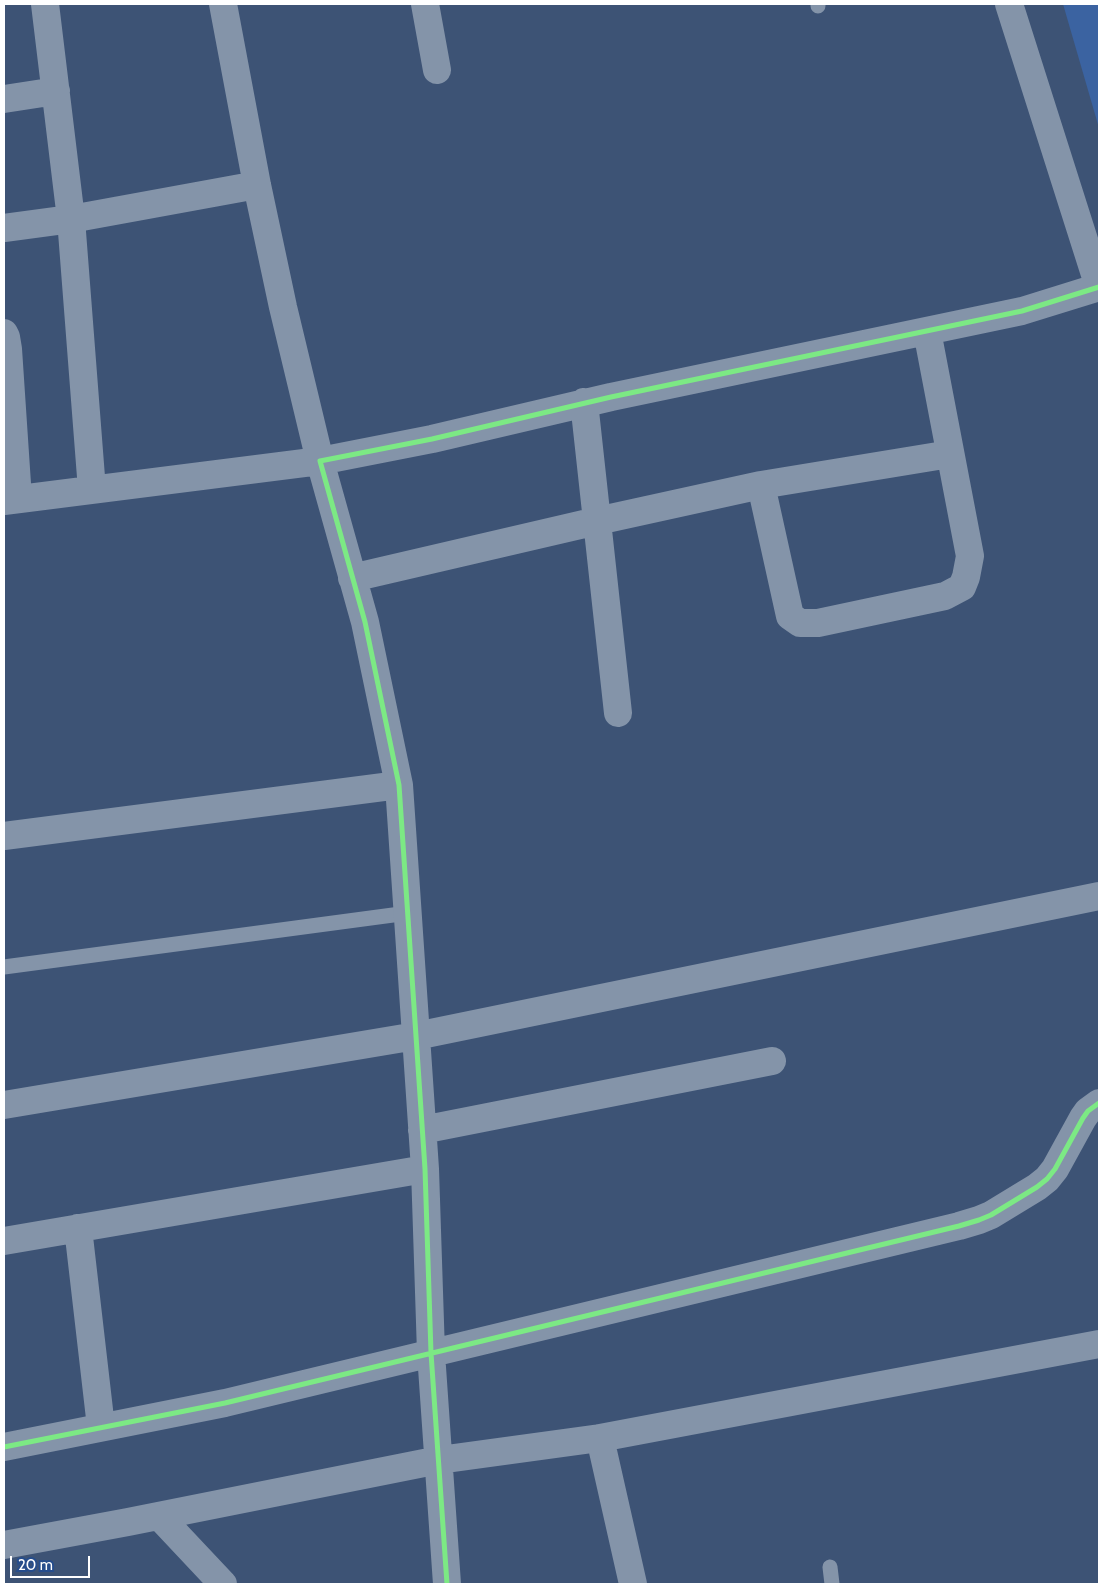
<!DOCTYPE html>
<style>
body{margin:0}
#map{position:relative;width:1103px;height:1588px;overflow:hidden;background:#3d5375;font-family:Cabin,sans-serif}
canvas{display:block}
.frame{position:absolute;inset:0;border:5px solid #fff;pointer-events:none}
.scale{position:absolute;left:10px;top:1556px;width:80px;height:22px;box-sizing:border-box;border:2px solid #fff;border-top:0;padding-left:6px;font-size:15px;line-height:18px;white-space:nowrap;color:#fff;-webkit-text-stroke:4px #264d8c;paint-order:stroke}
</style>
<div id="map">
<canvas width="1103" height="1588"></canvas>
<div class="frame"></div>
<div class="scale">20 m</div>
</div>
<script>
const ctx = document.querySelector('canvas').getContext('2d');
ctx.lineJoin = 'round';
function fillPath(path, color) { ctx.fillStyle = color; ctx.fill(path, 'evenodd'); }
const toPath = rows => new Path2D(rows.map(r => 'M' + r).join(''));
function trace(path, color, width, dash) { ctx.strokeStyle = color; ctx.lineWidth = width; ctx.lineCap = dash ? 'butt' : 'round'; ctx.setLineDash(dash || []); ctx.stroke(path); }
const green = toPath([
 [1063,4,1099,4,1099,128]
]);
const lane = toPath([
 [818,4,818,6],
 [4,967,408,913],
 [830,1567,832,1584]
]);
const street = toPath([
 [45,4,71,219,92,490],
 [425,4,437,70],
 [1009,4,1099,287],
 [4,99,56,91],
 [4,228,71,219,257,185],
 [4,333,6,337,8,349,18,499],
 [584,402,618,713],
 [761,485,790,616,800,623,818,623,945,596,962,587,966,577,970,556,927,331],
 [4,501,320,461,283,307,257,185,223,4],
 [352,578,597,521,761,485,950,454],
 [4,836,399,785],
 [4,1105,416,1036,1099,896],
 [422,1130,772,1061],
 [78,1228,101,1427],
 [4,1241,425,1169],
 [600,1438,633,1584],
 [4,1447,225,1403,959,1226,979,1220,991,1215,1037,1187,1047,1179,1055,1169,1083,1118,1088,1111,1099,1103],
 [159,1516,223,1584],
 [4,1545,128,1522,439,1460,600,1438,1099,1344],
 [447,1584,431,1353,425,1169,399,785,365,622,320,461,432,439,611,397,1022,311,1099,287]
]);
const cycleway = toPath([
 [4,1447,225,1403,959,1226,979,1220,991,1215,1037,1187,1047,1179,1055,1169,1083,1118,1088,1111,1099,1103],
 [447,1584,431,1353,425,1169,399,785,365,622,320,461,432,439,611,397,1022,311,1099,287]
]);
fillPath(green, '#3b63a1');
trace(lane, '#8494a9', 15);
trace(street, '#8494a9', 28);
trace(cycleway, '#7ce984', 5);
</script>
